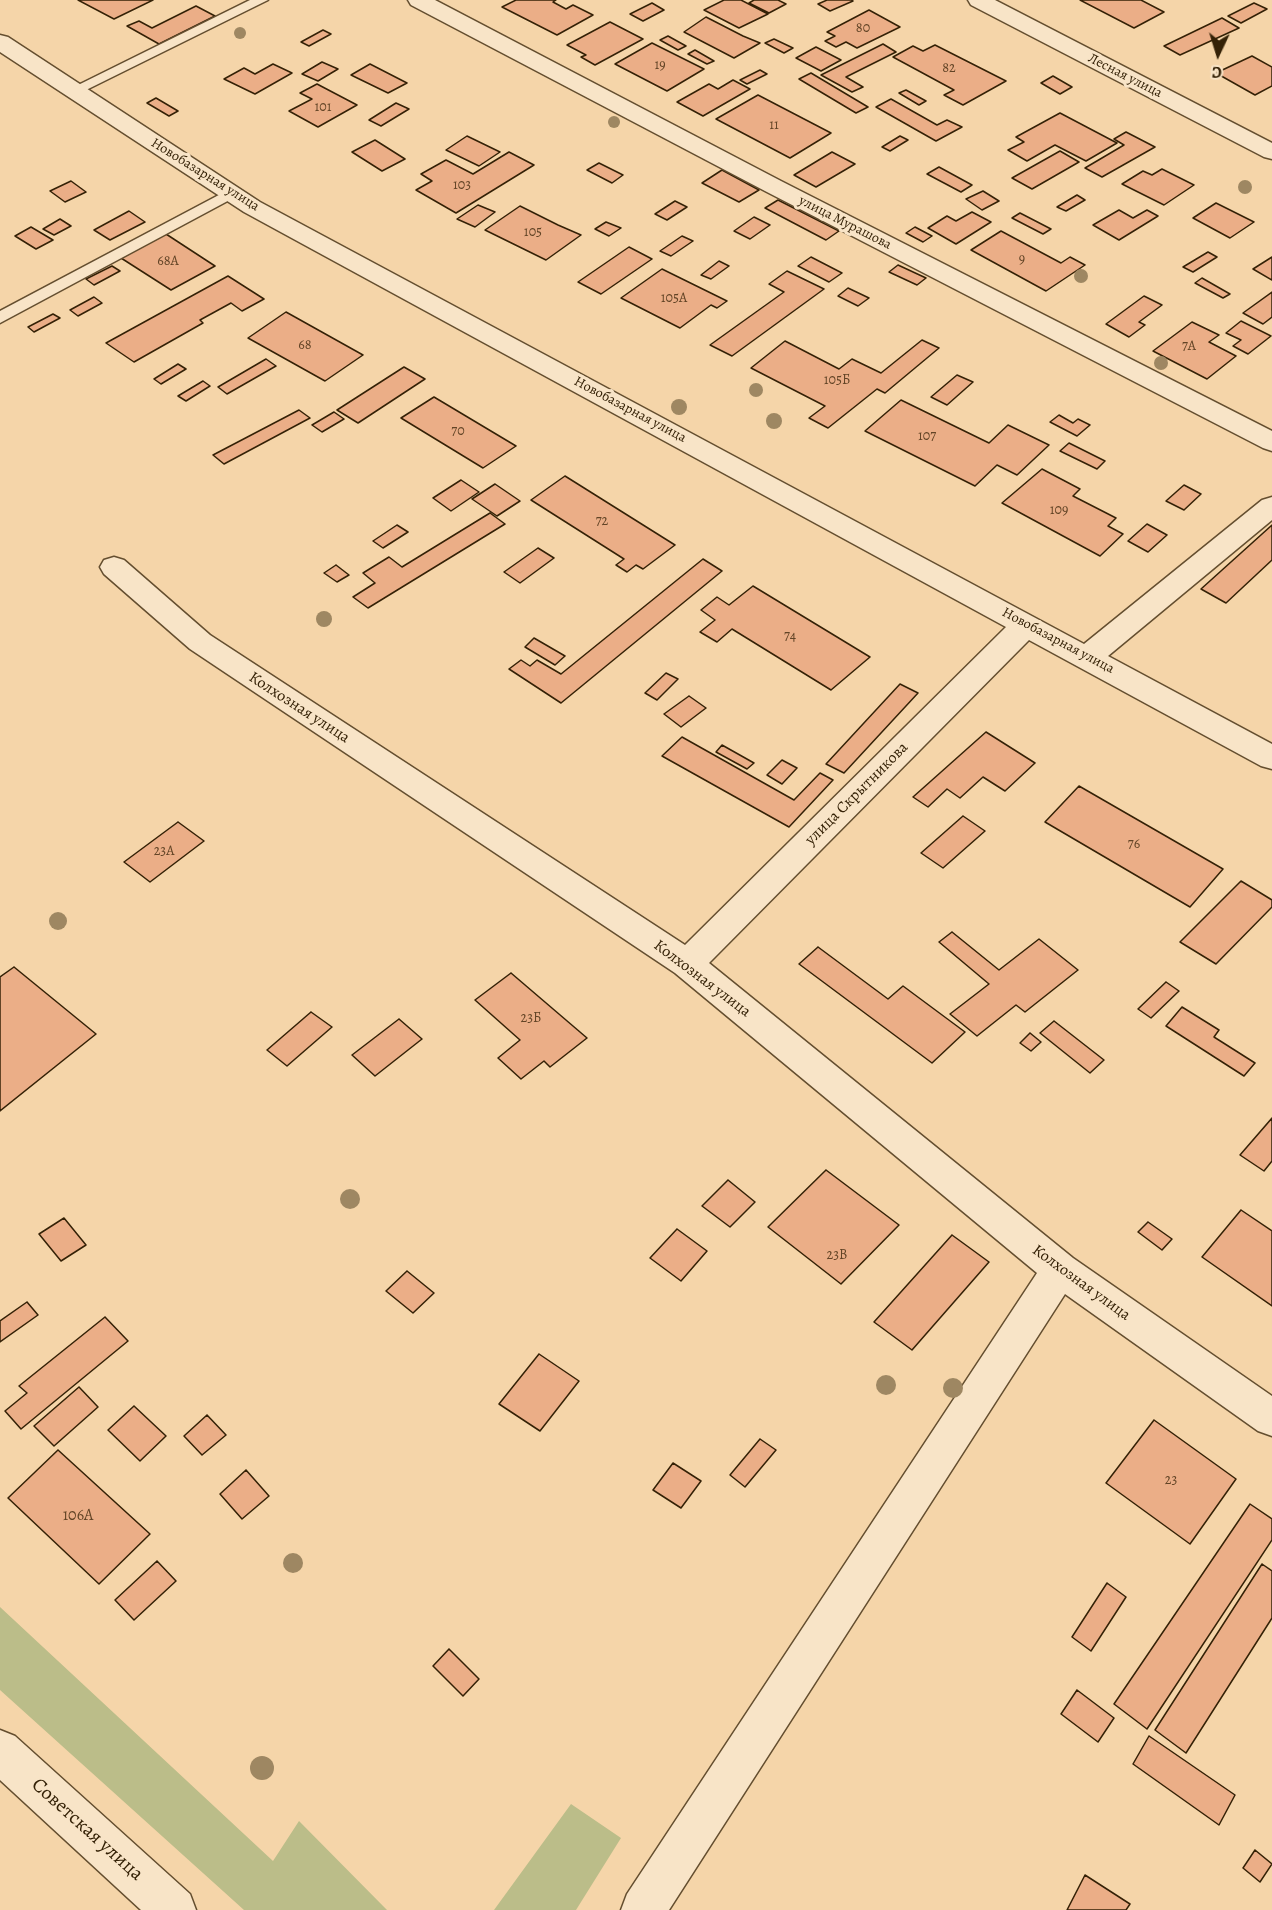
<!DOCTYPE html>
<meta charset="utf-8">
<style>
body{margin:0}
#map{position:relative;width:1272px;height:1910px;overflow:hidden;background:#f5d5a9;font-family:Alegreya,serif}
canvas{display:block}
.north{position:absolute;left:1188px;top:24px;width:60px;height:60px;-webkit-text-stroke:4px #f8e4c7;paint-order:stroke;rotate:184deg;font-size:16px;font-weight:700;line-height:24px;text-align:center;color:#342106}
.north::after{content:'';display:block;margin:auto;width:21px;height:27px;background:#342106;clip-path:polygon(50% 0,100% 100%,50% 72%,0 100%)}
</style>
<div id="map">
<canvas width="1272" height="1910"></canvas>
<div class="north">С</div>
</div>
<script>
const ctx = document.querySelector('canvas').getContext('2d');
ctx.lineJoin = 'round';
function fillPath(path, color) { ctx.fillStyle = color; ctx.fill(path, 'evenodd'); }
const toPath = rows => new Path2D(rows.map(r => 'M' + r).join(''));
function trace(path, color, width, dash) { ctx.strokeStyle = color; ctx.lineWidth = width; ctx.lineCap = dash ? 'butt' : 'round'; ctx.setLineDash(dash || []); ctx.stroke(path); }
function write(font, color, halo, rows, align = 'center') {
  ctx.font = font + ' Alegreya,serif'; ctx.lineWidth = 6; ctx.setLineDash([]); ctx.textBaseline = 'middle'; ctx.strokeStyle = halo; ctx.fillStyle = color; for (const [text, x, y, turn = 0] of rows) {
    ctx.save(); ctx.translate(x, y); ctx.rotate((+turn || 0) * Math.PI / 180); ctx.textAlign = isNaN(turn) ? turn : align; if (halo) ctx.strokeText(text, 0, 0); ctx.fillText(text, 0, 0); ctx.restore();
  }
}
const green = toPath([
 [0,1607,273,1861,299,1821,387,1910,244,1910,0,1690],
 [571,1804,621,1838,576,1910,494,1910]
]);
const building = toPath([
 [78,0,153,0,114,19,78,0],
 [516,0,556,0,553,2,566,9,573,5,593,15,557,35,502,7,516,0],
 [724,0,741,0,768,14,739,28,704,10,724,0],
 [754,0,778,0,786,4,769,13,749,3,754,0],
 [827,0,852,0,853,1,830,11,818,4,827,0],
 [1080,0,1141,0,1164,12,1134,28,1080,0],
 [652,3,664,10,643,21,630,14,652,3],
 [1254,3,1267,9,1241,23,1228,16,1254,3],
 [196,6,215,16,159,44,127,26,139,21,152,28,196,6],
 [869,10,900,27,857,48,846,42,836,47,825,41,835,36,827,32,869,10],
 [706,17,743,36,760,43,734,58,684,32,706,17],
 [1222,18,1239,28,1180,55,1164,46,1222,18],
 [610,22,643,39,595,65,581,57,586,55,567,45,610,22],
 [323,30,331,34,309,46,301,42,323,30],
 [668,36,686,46,678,50,660,40,668,36],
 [774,39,793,48,784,53,765,43,774,39],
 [652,43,704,69,667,91,615,64,652,43],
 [883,44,896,52,846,77,863,87,852,92,821,75,883,44],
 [935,45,1006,81,963,105,944,95,954,90,893,57,913,46,923,51,935,45],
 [816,47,841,60,821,71,796,58,816,47],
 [695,50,714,61,707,64,688,54,695,50],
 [1252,56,1272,67,1272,86,1255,95,1216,73,1252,56],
 [322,62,338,69,318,81,302,74,322,62],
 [273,64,292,73,255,94,224,79,244,68,255,74,273,64],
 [370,64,407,83,388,93,351,75,370,64],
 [760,70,767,74,747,84,740,80,760,70],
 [811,73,868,107,856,113,799,79,811,73],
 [1053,76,1072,87,1060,94,1041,83,1053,76],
 [733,80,750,89,703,116,677,102,709,84,718,89,733,80],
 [317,84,357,105,318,127,289,111,312,99,300,93,317,84],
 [906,90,926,101,919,105,899,93,906,90],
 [758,95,831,133,790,158,716,119,758,95],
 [156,98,178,111,169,116,147,103,156,98],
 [891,99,937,125,947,120,962,127,936,141,876,107,891,99],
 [396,103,409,109,381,126,369,120,396,103],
 [1060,113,1117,143,1086,161,1055,145,1027,161,1008,150,1024,142,1016,137,1060,113],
 [1126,132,1155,147,1102,177,1085,168,1124,145,1114,139,1126,132],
 [467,136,500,152,479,166,446,150,467,136],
 [900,136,908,140,890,151,882,147,900,136],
 [375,140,405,159,382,171,352,152,375,140],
 [1060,151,1079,162,1032,189,1012,178,1060,151],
 [509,152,534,165,456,213,416,190,432,181,421,174,446,160,473,174,509,152],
 [832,152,855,164,816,187,794,175,832,152],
 [599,163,623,175,612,183,587,170,599,163],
 [939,167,972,185,961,192,927,174,939,167],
 [1162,169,1194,185,1164,205,1122,184,1143,171,1152,175,1162,169],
 [722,170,759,190,739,202,702,183,722,170],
 [71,181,86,192,65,202,50,191,71,181],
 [983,191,999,201,982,210,966,199,983,191],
 [1077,195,1085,200,1066,211,1057,207,1077,195],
 [778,200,839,231,826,240,765,208,778,200],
 [675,201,687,207,667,220,655,214,675,201],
 [1216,203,1254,222,1230,238,1193,218,1216,203],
 [478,205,495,212,475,227,457,219,478,205],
 [520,206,558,225,581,235,546,260,485,230,520,206],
 [1119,210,1133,218,1147,210,1158,216,1119,240,1093,225,1119,210],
 [129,211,145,222,110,240,94,230,129,211],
 [972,212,991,222,956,244,928,228,947,216,956,221,972,212],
 [1020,213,1051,229,1043,234,1012,218,1020,213],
 [754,217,770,225,750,239,734,231,754,217],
 [60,219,71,226,54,235,43,229,60,219],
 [606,222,621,228,609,236,595,229,606,222],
 [31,227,53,240,36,249,15,236,31,227],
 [915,227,932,236,923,242,906,233,915,227],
 [1001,231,1061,263,1070,257,1085,265,1046,291,971,250,1001,231],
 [166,234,215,266,171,290,121,258,166,234],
 [682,236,693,241,671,256,660,251,682,236],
 [629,247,652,259,601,294,578,282,629,247],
 [1208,252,1217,257,1193,272,1183,267,1208,252],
 [811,257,842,273,829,282,798,266,811,257],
 [1272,257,1272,280,1253,269,1272,257],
 [719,261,729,266,711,279,701,275,719,261],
 [898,265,926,278,917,285,889,272,898,265],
 [112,266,120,271,94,285,86,279,112,266],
 [662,269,727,301,717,308,711,305,680,328,621,298,662,269],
 [787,271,824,289,732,356,710,345,784,292,769,284,787,271],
 [228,276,264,299,242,311,231,303,200,320,203,323,134,362,106,343,228,276],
 [1202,278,1230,294,1223,298,1195,283,1202,278],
 [848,288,869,298,858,306,838,296,848,288],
 [1272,292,1272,317,1263,324,1243,313,1272,292],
 [1144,296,1162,305,1139,322,1145,325,1129,337,1106,324,1144,296],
 [94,297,102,303,78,316,70,310,94,297],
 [286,312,363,355,325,381,248,338,286,312],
 [53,314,60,318,34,332,28,327,53,314],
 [1241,321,1271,336,1248,354,1233,346,1241,340,1226,333,1241,321],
 [1192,322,1219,335,1209,342,1236,356,1207,379,1153,351,1192,322],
 [922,340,939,348,885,393,877,389,828,428,809,418,825,406,751,368,785,341,839,369,852,359,881,373,922,340],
 [266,359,276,366,227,394,218,387,266,359],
 [178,364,186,369,161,384,154,379,178,364],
 [404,367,425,379,358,423,337,410,404,367],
 [957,375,973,382,947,405,931,397,957,375],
 [203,381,210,386,186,401,178,396,203,381],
 [434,397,516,446,483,468,401,418,434,397],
 [901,400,989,443,1008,425,1049,445,1017,475,997,465,975,486,865,431,901,400],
 [299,410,310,418,224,464,213,455,299,410],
 [334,412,344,419,322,432,312,425,334,412],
 [1059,415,1073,423,1078,419,1090,425,1077,436,1050,422,1059,415],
 [1069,443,1105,461,1097,469,1060,451,1069,443],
 [1042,469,1080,489,1073,496,1116,518,1108,526,1123,534,1100,556,1002,503,1042,469],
 [565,476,675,545,643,569,636,565,627,572,616,565,624,559,531,500,565,476],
 [461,480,479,492,451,511,433,498,461,480],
 [495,484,520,501,497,516,472,499,495,484],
 [1184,485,1201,494,1184,510,1166,501,1184,485],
 [490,513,505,524,368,608,353,597,375,583,363,573,389,557,402,567,490,513],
 [1147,524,1167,535,1148,552,1128,541,1147,524],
 [397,525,408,532,383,548,373,541,397,525],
 [1272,525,1272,560,1226,603,1201,589,1272,525],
 [538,548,554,558,520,583,504,572,538,548],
 [703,559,722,571,561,703,509,669,521,660,530,666,537,660,561,674,703,559],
 [336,565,349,575,337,582,324,573,336,565],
 [753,586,870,657,831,690,732,629,717,642,700,632,715,620,701,610,717,597,729,605,753,586],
 [534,638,565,656,555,665,525,647,534,638],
 [666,673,678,679,657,700,645,693,666,673],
 [900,684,918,693,844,773,826,764,900,684],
 [689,696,706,708,681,727,664,714,689,696],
 [986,732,1035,763,1005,791,983,777,960,798,947,789,928,807,913,797,986,732],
 [682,737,794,800,820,773,833,780,789,827,662,756,682,737],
 [722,745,754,763,747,769,716,752,722,745],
 [782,760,797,768,782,784,767,775,782,760],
 [1079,786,1223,869,1190,907,1045,822,1079,786],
 [963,816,985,831,943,868,921,853,963,816],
 [178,822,204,841,150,882,124,862,178,822],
 [1241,881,1272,900,1272,907,1216,964,1180,942,1241,881],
 [952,932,999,970,1039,939,1078,970,1025,1012,1016,1005,977,1036,950,1014,989,984,939,942,952,932],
 [818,947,888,999,903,986,965,1032,932,1063,799,964,818,947],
 [14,967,96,1034,0,1111,0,977,14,967],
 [511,973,587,1038,550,1067,544,1061,521,1079,498,1058,520,1040,475,1000,511,973],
 [1166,982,1179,991,1151,1018,1138,1009,1166,982],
 [1182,1007,1219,1030,1214,1037,1255,1063,1244,1076,1166,1026,1182,1007],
 [311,1012,332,1027,287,1066,267,1050,311,1012],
 [399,1019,422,1039,375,1076,352,1055,399,1019],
 [1054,1021,1104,1060,1090,1073,1040,1033,1054,1021],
 [1030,1033,1041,1042,1031,1051,1020,1043,1030,1033],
 [1272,1118,1272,1161,1264,1171,1240,1155,1272,1118],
 [826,1170,899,1225,841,1284,768,1227,826,1170],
 [728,1180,755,1202,730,1227,702,1206,728,1180],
 [1241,1210,1272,1231,1272,1306,1202,1257,1241,1210],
 [64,1218,86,1245,61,1261,39,1234,64,1218],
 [1148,1222,1172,1239,1162,1250,1138,1232,1148,1222],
 [677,1229,707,1251,681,1281,650,1258,677,1229],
 [952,1235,989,1262,912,1350,874,1322,952,1235],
 [407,1271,434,1293,413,1313,386,1291,407,1271],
 [27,1302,38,1315,0,1342,0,1321,27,1302],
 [105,1317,128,1341,21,1429,5,1411,27,1393,19,1386,105,1317],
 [539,1354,579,1381,540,1431,499,1404,539,1354],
 [79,1387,98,1407,54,1446,34,1426,79,1387],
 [134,1406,166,1436,140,1461,108,1430,134,1406],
 [207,1415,226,1435,202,1455,184,1436,207,1415],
 [1154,1420,1236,1479,1190,1544,1106,1483,1154,1420],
 [760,1439,776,1450,745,1487,730,1475,760,1439],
 [58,1450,150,1534,99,1584,8,1498,58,1450],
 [673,1463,701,1481,681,1508,653,1490,673,1463],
 [246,1470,269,1496,242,1519,220,1494,246,1470],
 [1250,1504,1272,1519,1272,1540,1147,1729,1114,1704,1250,1504],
 [157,1561,176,1581,134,1620,115,1600,157,1561],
 [1262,1564,1272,1571,1272,1618,1186,1753,1155,1730,1262,1564],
 [1107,1583,1126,1597,1091,1651,1072,1637,1107,1583],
 [449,1649,479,1679,463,1696,433,1666,449,1649],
 [1077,1690,1114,1718,1098,1742,1061,1714,1077,1690],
 [1149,1736,1235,1795,1219,1825,1133,1764,1149,1736],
 [1255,1850,1272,1864,1260,1882,1243,1868,1255,1850],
 [1085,1875,1130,1904,1126,1910,1067,1910,1085,1875]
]);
const lane = toPath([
 [250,0,268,0,78,94,73,95,66,91,250,0],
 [232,188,237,190,240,193,237,196,0,323,0,311,232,188]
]);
const street = toPath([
 [408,0,435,0,781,181,1272,431,1272,451,1263,448,765,191,411,5,408,0],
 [968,0,995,0,1272,143,1272,159,1264,157,971,5,968,0],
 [0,35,8,37,260,202,1084,644,1262,500,1272,497,1272,520,1108,656,1272,744,1272,769,1261,766,1029,640,709,963,1073,1258,1272,1396,1272,1436,1258,1431,1065,1294,669,1910,621,1910,627,1894,1037,1273,675,973,190,649,104,574,100,567,104,560,114,557,124,560,210,635,685,945,1006,627,244,212,0,52,0,35],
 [0,1730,15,1736,190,1894,196,1910,141,1910,0,1780,0,1730]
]);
const trees = [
 [240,33,6],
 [614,122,6],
 [1245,187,7],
 [1081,276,7],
 [1161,363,7],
 [756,390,7],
 [679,407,8],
 [774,421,8],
 [324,619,8],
 [58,921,9],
 [350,1199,10],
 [886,1385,10],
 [953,1388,10],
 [293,1563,10],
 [262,1768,12]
];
const numberNames = [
 ["80",863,29],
 ["19",660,66],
 ["82",949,69],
 ["101",323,108],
 ["11",774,126],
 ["103",462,186],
 ["105",533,233],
 ["9",1022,260],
 ["68А",168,262],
 ["105А",674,299],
 ["68",305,346],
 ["7А",1189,347],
 ["105Б",837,381],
 ["70",458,432],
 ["107",927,437],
 ["109",1059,511],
 ["72",602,522],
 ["74",790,637],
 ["76",1134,845],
 ["23А",164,852],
 ["23Б",531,1019],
 ["23В",837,1256],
 ["23",1171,1481]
];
const farStreetnames = [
 ["Лесная улица",1125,76,27],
 ["Новобазарная улица",205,175,32],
 ["улица Мурашова",845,223,27],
 ["Новобазарная улица",630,410,28],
 ["Новобазарная улица",1058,641,28]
];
const streetNames = [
 ["Колхозная улица",299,708,33],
 ["улица Скрытникова",857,794,-45],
 ["Колхозная улица",702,979,37],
 ["Колхозная улица",1081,1283,36]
];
const nearNumbernames = [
 ["106А",78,1516]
];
const nearStreetnames = [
 ["Советская улица",87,1830,42]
];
fillPath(green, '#bbbd89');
fillPath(building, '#ebae87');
trace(building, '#342106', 1.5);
trace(lane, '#644e2f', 3);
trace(street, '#644e2f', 3);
fillPath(lane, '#f8e4c7');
fillPath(street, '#f8e4c7');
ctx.fillStyle = '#9e8762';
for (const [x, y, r] of trees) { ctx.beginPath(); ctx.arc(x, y, r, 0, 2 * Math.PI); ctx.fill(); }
write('14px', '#624426', null, numberNames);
write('14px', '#342106', '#f8e4c7', farStreetnames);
write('16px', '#342106', '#f8e4c7', streetNames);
write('16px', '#624426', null, nearNumbernames);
write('20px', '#342106', '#f8e4c7', nearStreetnames);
</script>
